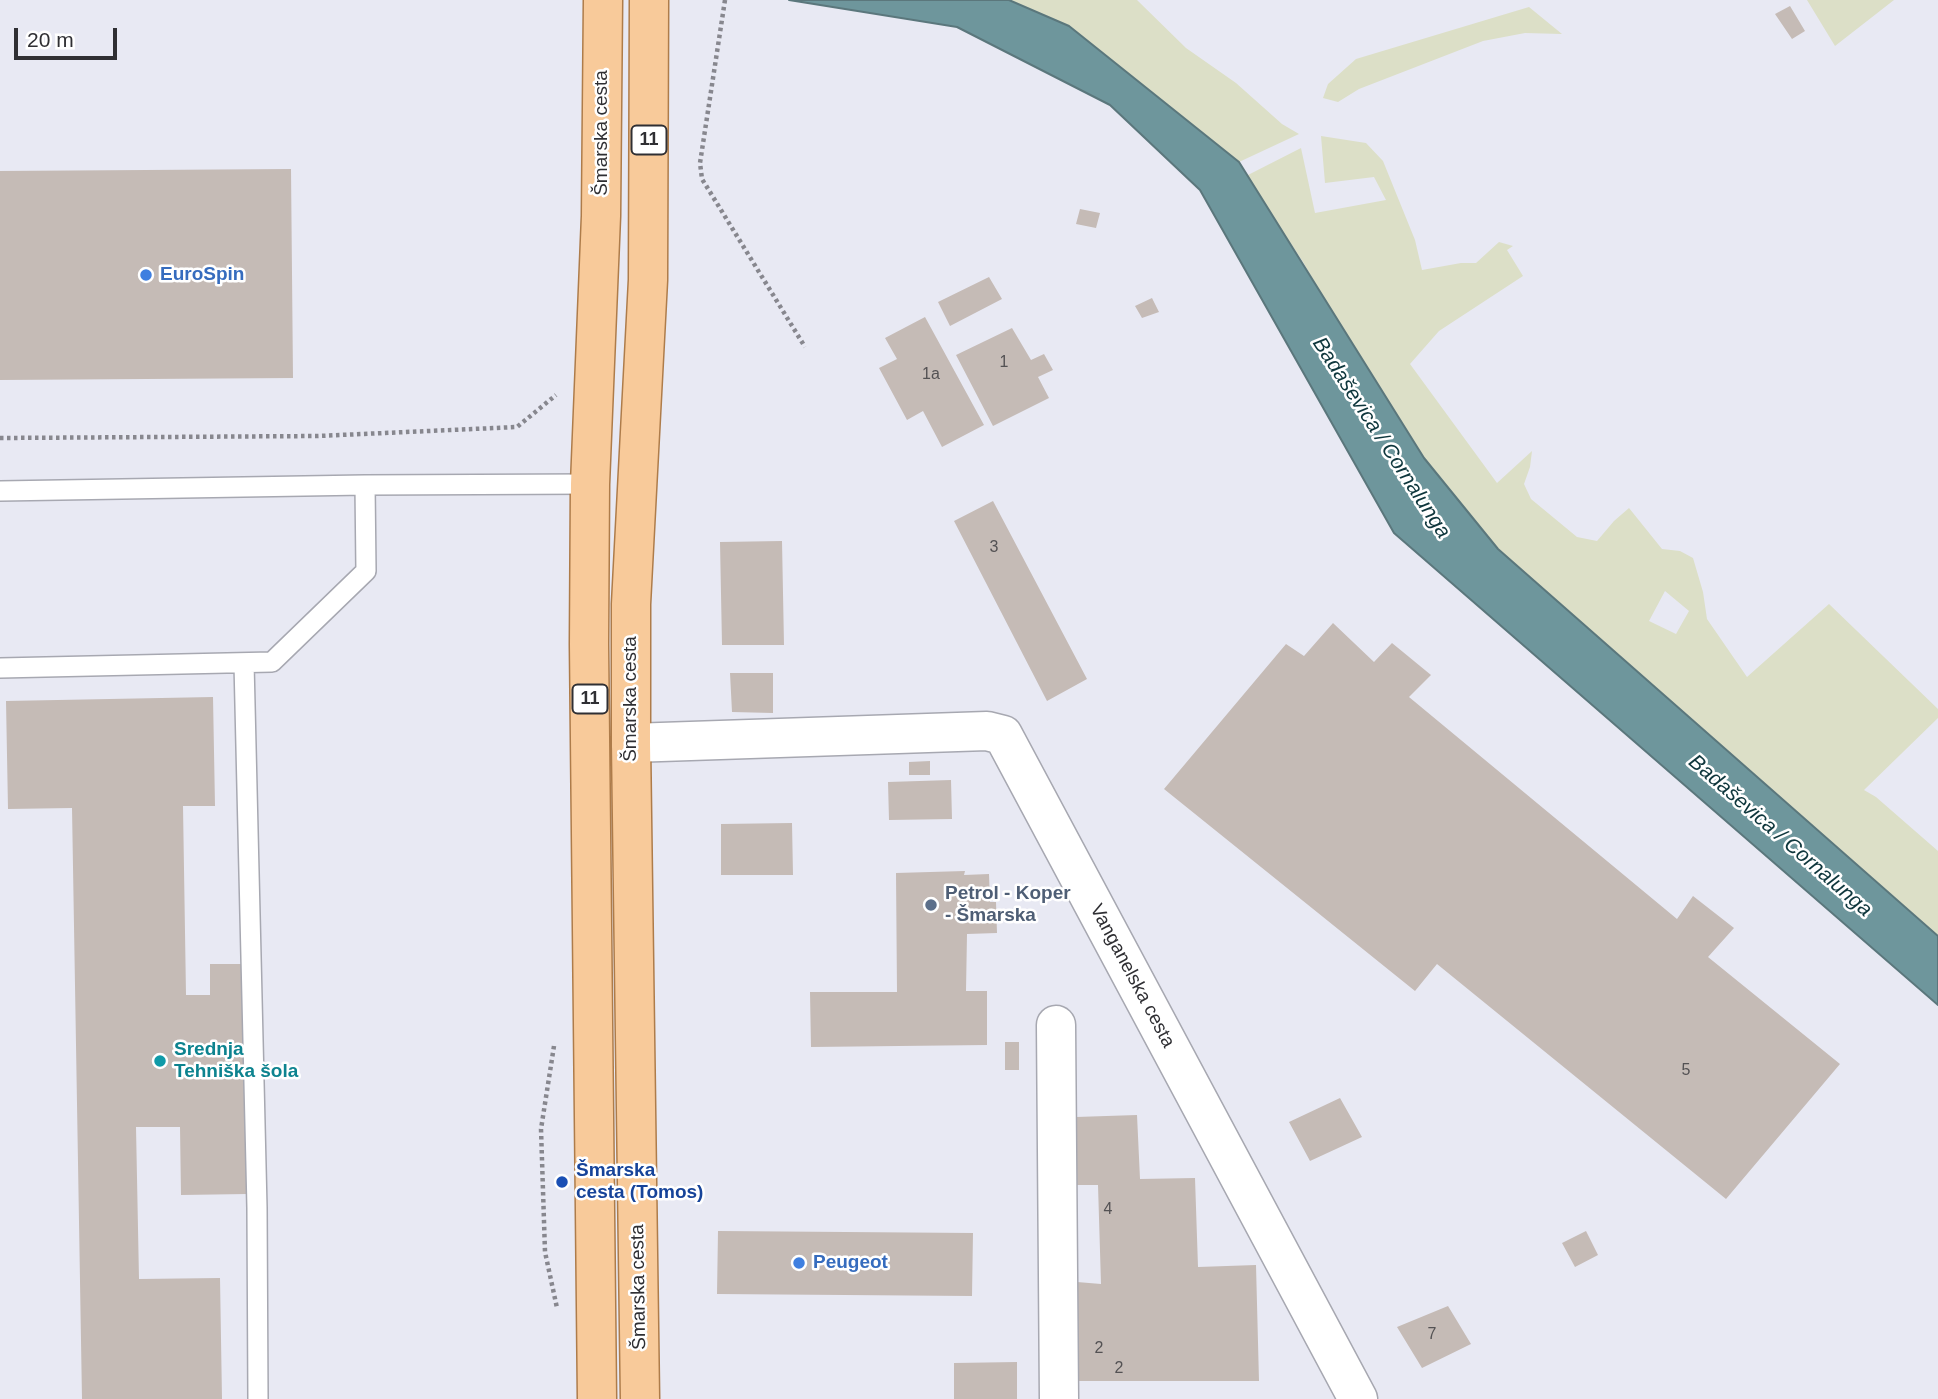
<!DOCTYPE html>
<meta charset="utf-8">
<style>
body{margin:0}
#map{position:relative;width:1938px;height:1399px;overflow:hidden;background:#e8e9f3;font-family:Helvetica,sans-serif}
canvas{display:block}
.scale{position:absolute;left:14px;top:28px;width:103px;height:32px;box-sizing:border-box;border:4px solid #2f2f33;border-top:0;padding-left:9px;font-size:21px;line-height:24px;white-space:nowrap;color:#2f2f33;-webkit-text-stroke:5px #fff;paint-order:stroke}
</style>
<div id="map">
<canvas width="1938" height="1399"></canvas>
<div class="scale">20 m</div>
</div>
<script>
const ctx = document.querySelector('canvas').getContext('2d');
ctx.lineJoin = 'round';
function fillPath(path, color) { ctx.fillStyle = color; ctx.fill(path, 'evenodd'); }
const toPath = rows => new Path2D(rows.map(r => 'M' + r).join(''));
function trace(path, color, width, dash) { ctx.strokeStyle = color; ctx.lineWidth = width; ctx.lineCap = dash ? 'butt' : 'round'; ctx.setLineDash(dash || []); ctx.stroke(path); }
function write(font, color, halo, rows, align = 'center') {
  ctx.font = font + ' Helvetica,sans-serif'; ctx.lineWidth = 5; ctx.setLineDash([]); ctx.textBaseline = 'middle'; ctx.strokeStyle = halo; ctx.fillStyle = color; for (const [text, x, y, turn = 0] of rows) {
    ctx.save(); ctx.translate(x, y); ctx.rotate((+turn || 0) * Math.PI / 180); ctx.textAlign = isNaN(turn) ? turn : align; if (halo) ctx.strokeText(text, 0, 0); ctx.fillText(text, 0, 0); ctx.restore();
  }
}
const green = toPath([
 [1009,0,1137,0,1186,48,1236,83,1282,124,1299,134,1239,162,1069,26],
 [1807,0,1894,0,1835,46],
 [1529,7,1562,34,1525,33,1483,41,1359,89,1338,102,1323,98,1328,84,1356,59],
 [1321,136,1366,143,1383,161,1415,240,1422,270,1461,263,1476,263,1499,242,1513,246,1507,250,1523,276,1439,331,1410,364,1497,483,1532,451,1530,467,1524,484,1531,499,1577,537,1597,541,1614,521,1629,508,1662,549,1680,551,1693,558,1703,592,1707,619,1747,677,1829,604,1938,709,1938,718,1864,790,1876,797,1938,851,1938,936,1519,575,1422,469,1303,262,1246,176,1301,148,1315,213,1386,200,1374,177,1325,183],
 [1665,591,1689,611,1676,634,1649,621]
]);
const water = toPath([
 [789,0,1009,0,1069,26,1239,162,1424,458,1498,549,1938,936,1938,1005,1394,533,1200,190,1110,105,957,27,789,0]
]);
const building = toPath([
 [1790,6,1805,31,1792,39,1775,14],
 [291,169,293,378,0,380,0,171],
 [1080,209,1100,213,1096,228,1076,224],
 [989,277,1002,299,950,326,938,302],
 [1152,298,1159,312,1142,318,1135,306],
 [925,317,984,425,942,447,923,411,907,420,879,368,897,359,885,338],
 [1012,328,1031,360,1044,354,1053,370,1038,377,1049,398,993,426,956,355],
 [993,501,1087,679,1047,701,954,521],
 [782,541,784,645,722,645,720,542],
 [1333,623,1374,662,1392,643,1431,675,1409,697,1677,919,1693,896,1734,928,1708,957,1840,1064,1726,1199,1437,964,1415,991,1164,789,1286,644,1304,656],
 [730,673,773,673,773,713,732,712],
 [213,697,215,806,183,806,186,995,210,995,210,964,243,964,247,1194,181,1195,180,1127,136,1127,139,1279,220,1278,222,1399,82,1399,72,808,8,809,6,701],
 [930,761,930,775,909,775,909,762],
 [951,780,952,819,889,820,888,782],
 [792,823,793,875,721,875,721,824],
 [965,871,964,875,989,874,990,902,996,902,997,933,967,934,966,991,987,991,987,1045,811,1047,810,992,897,992,896,873],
 [1005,1042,1019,1042,1019,1070,1005,1070],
 [1340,1098,1362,1137,1310,1161,1289,1122],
 [1137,1115,1140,1179,1195,1178,1198,1267,1256,1265,1259,1381,1078,1381,1077,1282,1101,1284,1098,1185,1077,1185,1076,1117],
 [718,1231,973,1233,972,1296,717,1294],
 [1586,1231,1598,1255,1575,1267,1562,1243],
 [1448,1306,1471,1344,1422,1368,1397,1327],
 [1017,1362,1017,1399,954,1399,954,1363]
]);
const path = toPath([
 [725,0,700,163,702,179,805,347],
 [0,438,318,436,517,427,556,395],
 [554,1046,541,1129,545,1252,557,1308]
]);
const lane = toPath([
 [0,491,365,485,590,484],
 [244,663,257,1208,258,1399],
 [0,668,272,662,366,571,365,485]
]);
const street = toPath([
 [631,743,987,731,1003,735,1358,1399],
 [1056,1025,1059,1399]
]);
const primary = toPath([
 [597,1399,589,644,590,484,601,216,603,0],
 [640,1399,631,743,631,604,648,280,649,0]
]);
const markers = [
 [146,275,7,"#3f7fe0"],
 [931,905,7,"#5c6f8a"],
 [160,1061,7,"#0f9aa8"],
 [562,1182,7,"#1a4fb4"],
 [799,1263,7,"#3f7fe0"]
];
const numberNames = [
 ["1",1004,363],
 ["1a",931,375],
 ["3",994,548],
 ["5",1686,1071],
 ["4",1108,1210],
 ["7",1432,1335],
 ["2",1099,1349],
 ["2",1119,1369]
];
const shields = [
 [649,140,35],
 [590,699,35]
];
const shieldNames = [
 ["11",649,140],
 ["11",590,699]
];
const streetNames = [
 ["Šmarska cesta",602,133,-90],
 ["Šmarska cesta",631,699,-90],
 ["Vanganelska cesta",1132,976,62],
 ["Šmarska cesta",639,1287,-91]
];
const shopNames = [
 ["EuroSpin",160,275],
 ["Peugeot",813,1263]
];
const serviceNames = [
 ["Petrol - Koper",945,894],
 ["- Šmarska",945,916]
];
const cultureNames = [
 ["Srednja",174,1050],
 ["Tehniška šola",174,1072]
];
const transitNames = [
 ["Šmarska",576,1171],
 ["cesta (Tomos)",576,1193]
];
const waterNames = [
 ["Badaševica / Cornalunga",1381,438,57],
 ["Badaševica / Cornalunga",1780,836,41]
];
fillPath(green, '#dcdfc7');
fillPath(water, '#6e969c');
trace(water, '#5b777c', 2);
fillPath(building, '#c5bbb6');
trace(lane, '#a7a8b1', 22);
trace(street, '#a7a8b1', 41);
trace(primary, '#ae7c4a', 41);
trace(path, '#87878e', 4.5, [3.5, 3.5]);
trace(lane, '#fff', 19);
trace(street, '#fff', 38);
trace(primary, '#f8ca9a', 38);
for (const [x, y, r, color] of markers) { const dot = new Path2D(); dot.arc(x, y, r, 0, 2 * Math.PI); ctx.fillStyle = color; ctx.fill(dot); trace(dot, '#fff', 2.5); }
write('16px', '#545254', null, numberNames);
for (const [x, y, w] of shields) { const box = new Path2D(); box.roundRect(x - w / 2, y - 14.5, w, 29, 5); ctx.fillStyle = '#fff'; ctx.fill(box); trace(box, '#2f2f33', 2); }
write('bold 18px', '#2f2f33', null, shieldNames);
write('19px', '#2f2f33', '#fff', streetNames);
write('bold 19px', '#366cbe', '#fff', shopNames, 'left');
write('bold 19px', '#4e5e75', '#fff', serviceNames, 'left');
write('bold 19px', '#0d838f', '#fff', cultureNames, 'left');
write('bold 19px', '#164399', '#fff', transitNames, 'left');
write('italic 21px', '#0e363c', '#fff', waterNames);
</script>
